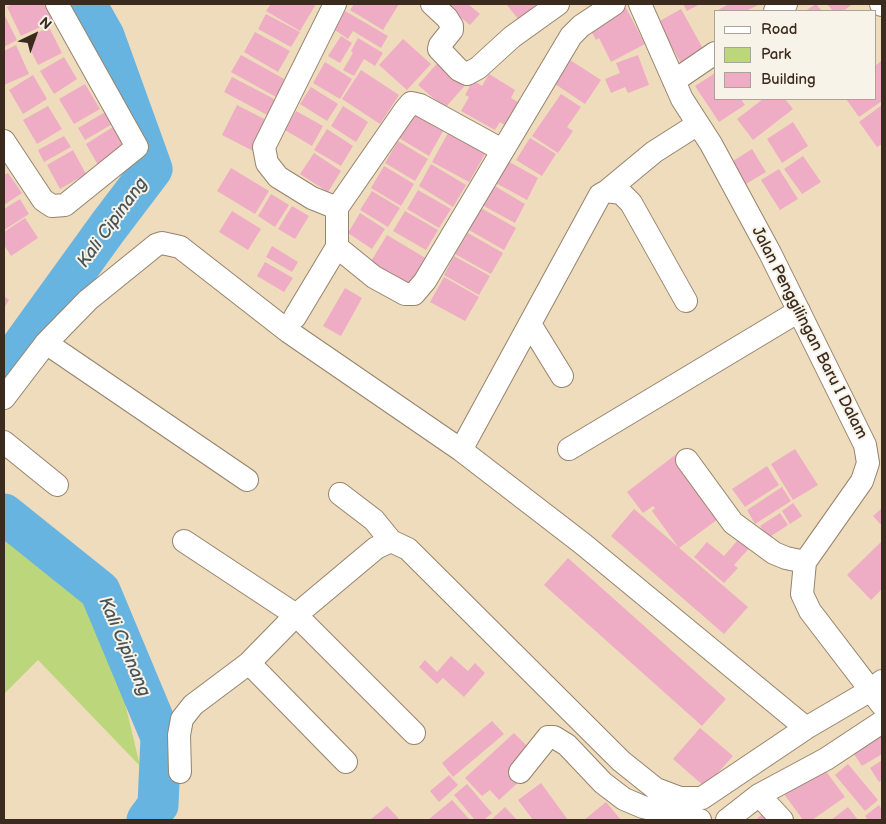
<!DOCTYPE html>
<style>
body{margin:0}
#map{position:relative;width:886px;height:824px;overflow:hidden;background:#efdcbc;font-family:"Balsamiq Sans",sans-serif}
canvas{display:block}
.frame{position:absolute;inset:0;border:5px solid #3b2a1e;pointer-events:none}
.legend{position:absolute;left:714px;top:10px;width:162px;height:90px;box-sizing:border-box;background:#f7f3e8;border:1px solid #aca397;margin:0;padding:6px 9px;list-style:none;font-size:15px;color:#3b2a1e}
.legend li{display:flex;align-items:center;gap:10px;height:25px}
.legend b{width:25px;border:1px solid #aca397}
.north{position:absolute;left:10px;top:10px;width:50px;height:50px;-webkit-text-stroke:4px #f7f3e8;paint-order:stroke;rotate:42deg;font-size:14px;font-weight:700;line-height:20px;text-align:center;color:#3b2a1e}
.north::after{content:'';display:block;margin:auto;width:18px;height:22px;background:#3b2a1e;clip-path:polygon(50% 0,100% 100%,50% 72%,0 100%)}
</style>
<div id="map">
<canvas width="886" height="824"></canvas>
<div class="frame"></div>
<ul class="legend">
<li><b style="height:6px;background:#fff"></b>Road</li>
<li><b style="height:14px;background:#bcd67c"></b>Park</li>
<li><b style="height:14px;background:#eeadc5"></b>Building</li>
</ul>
<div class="north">N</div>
</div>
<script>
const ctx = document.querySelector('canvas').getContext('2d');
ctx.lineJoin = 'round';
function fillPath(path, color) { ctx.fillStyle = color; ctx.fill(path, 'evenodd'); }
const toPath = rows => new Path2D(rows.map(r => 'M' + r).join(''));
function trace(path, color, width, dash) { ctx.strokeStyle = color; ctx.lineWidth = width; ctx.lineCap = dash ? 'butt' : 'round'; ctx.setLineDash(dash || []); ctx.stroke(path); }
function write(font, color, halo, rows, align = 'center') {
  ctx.font = font + ' "Balsamiq Sans",sans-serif'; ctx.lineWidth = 4; ctx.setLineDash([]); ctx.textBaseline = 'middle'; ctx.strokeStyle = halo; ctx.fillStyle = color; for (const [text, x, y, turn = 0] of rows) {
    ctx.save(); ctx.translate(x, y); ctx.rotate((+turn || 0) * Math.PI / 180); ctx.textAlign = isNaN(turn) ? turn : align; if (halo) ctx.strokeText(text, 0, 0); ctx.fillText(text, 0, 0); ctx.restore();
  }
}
const green = toPath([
 [4,535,90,607,125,703,140,766,38,660,4,694]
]);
const river = toPath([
 [4,371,108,227,152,169,104,36,86,4],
 [4,514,100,591,161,737,158,805,147,820]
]);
const building = toPath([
 [12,4,45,4,53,21,21,36,7,7],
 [271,4,316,4,300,31,266,11],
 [354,4,399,4,383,30,350,10],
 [444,4,468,4,480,14,470,25],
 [506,4,536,4,519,20],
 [683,4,700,4,687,11],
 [729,4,760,4,746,11,716,11],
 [816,4,822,11,805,11],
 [827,4,853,4,843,11,833,11],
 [626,8,645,44,611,62,599,38,596,40,589,27],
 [681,9,706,54,683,67,658,22],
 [345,11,388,36,381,48,353,31,348,39,335,30],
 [4,14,17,40,4,47],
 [266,14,300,32,291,47,258,29],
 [49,27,62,53,38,65,25,39],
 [255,32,290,51,278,72,244,52],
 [341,36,352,43,340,63,328,56],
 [358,38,383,53,375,66,364,59,354,76,343,70,353,53,351,51],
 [403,39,431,64,407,90,379,65],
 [16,45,29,74,4,85,4,51],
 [241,55,286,80,276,97,231,72],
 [638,55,649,85,628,93,625,87,611,93,605,79,620,73,616,63],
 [64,57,77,79,54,94,40,71],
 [442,58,469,81,445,108,418,85],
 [570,60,601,80,585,104,555,84],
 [882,60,882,101,859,117,846,99,875,99,875,66],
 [325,62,352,79,340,99,313,83],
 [361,70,399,95,380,124,342,99],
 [715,73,715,99,741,99,745,105,719,122,695,86],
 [489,74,515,90,511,98,523,105,509,128,500,122,495,130,461,111,469,97,465,95,473,80,482,86],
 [33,75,47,99,23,114,9,90],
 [232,77,278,101,271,117,224,92],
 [85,84,100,109,74,124,59,99],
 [311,87,338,104,327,121,300,104],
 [561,94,581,107,567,127,573,131,558,153,532,136],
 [763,99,785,99,793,109,753,140,737,119],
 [237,105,270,122,255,152,222,135],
 [882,105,882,144,877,147,859,122],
 [48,106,62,129,37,144,23,120],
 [343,106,368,122,356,142,331,126],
 [415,109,446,126,429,156,399,138],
 [107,111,114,123,85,140,78,128],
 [296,111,323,126,312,146,285,130],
 [793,122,808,146,782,163,767,139],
 [113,127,125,148,98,165,86,144],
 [327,129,353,146,341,166,314,150],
 [448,133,485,154,469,182,432,162],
 [64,136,71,147,44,162,38,150],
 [530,138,556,154,542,176,516,160],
 [398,141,428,159,415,181,385,163],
 [752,149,766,172,746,184,733,161],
 [73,150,86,174,60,189,47,165],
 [314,153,341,171,328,192,300,174],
 [803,156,821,182,802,194,784,169],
 [506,160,538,178,527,200,494,182],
 [431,164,466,185,453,207,419,186],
 [384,166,414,184,401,206,371,188],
 [231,168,269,191,255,214,217,191],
 [779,169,798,199,780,210,761,180],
 [8,173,22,193,4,205,4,175],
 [493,185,525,204,515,223,482,205],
 [418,190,451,209,439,228,407,209],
 [372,191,400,208,388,227,360,210],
 [271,194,289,205,275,227,258,216],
 [20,199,29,214,4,230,4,209],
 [292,206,309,216,295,239,278,229],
 [481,208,516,228,504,250,469,230],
 [232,211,261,229,248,250,219,232],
 [405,211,438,230,426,250,393,231],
 [360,213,385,229,372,249,348,233],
 [25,218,38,238,11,256,4,245,4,232],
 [468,233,503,253,491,274,455,254],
 [387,235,427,259,409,288,370,263],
 [272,246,298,262,292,272,266,257],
 [454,256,490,276,479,295,444,275],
 [265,262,293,278,284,292,257,276],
 [444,277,479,297,465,321,430,302],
 [345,288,362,298,341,336,323,326],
 [4,296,9,300,4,308],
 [795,449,818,485,793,500,771,464],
 [679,452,726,513,679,548,652,511,655,508,653,506,643,513,627,492],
 [767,466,779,485,745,507,732,489],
 [782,487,791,501,755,524,747,510],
 [793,503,802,516,790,524,782,511],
 [882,508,882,526,873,516],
 [634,509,748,607,724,634,611,536],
 [780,513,788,525,768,538,760,526],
 [743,534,754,543,734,565,738,568,724,583,694,557,707,542,724,556],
 [882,541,882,589,871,600,847,575],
 [568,558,726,699,702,726,544,585],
 [451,656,468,671,475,663,485,673,464,697,443,678,437,684,419,667,425,660,437,672],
 [492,721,504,734,453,777,442,763],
 [700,728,733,756,705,787,673,759],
 [514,733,532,751,521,780,499,800,490,790,482,796,465,778],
 [882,733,882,754,862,766,852,751],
 [882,760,882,780,879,782,870,768],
 [848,764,878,800,865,811,835,775],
 [822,766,845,797,812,820,803,820,784,794],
 [449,775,458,785,439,802,430,791],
 [541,783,568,820,533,820,518,800],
 [467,784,492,813,484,820,475,820,454,795],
 [452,800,470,820,428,820],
 [606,802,621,820,584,820],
 [879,805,882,810,882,820,868,820,865,816],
 [387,806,400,820,370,820],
 [505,807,517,820,491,820],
 [848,807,858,820,831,820],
 [769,809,778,820,755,820]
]);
const street = toPath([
 [335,4,264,147,267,163,278,177,312,198,337,208],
 [432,4,447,18,452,26,452,30,440,45,439,49,459,70,467,74,478,68,512,37,558,4],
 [640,4,682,99,711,144,770,253,865,445,868,463,862,481,805,562,802,594,810,611,882,705],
 [881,4,882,5],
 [775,11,786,4],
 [674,81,715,53],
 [4,141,43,200,52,206,65,205,137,147,57,4],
 [607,191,654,152,698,124],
 [337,247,374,277,405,294,414,294,425,281,571,36,581,26,614,4],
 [295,317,337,247,337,208,405,110,411,103,420,105,502,150],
 [530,324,562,376],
 [46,343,247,480],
 [4,398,46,343,88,300,156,245,162,243,180,247,289,332,461,450,583,544,806,728],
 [4,442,57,485],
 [569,449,799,311],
 [461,450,600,195,607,191,621,193,631,203,686,301],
 [687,460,733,523,774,553,786,558,805,562],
 [340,494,374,520,391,541],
 [184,541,296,615,414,733],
 [249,663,346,762],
 [180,772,179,735,182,719,193,705,249,663,296,615,376,548,391,541,408,549,621,761,656,789,680,798,702,798,806,728,871,690,882,681],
 [520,772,548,737,554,737,567,745,603,783,624,799,643,807,700,820],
 [759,795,782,820],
 [727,820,759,795,826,759,882,722]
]);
const streetNames = [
 ["Jalan Penggilingan Baru I Dalam",809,333,63]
];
const waterNames = [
 ["Kali Cipinang",113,223,-54],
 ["Kali Cipinang",124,647,67]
];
fillPath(green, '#bcd67c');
trace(river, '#68b4e1', 41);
fillPath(building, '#eeadc5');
trace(street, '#95836d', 24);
trace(street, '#fff', 22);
write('16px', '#3b2a1e', '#f7f3e8', streetNames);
write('italic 18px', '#485358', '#f7f3e8', waterNames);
</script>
